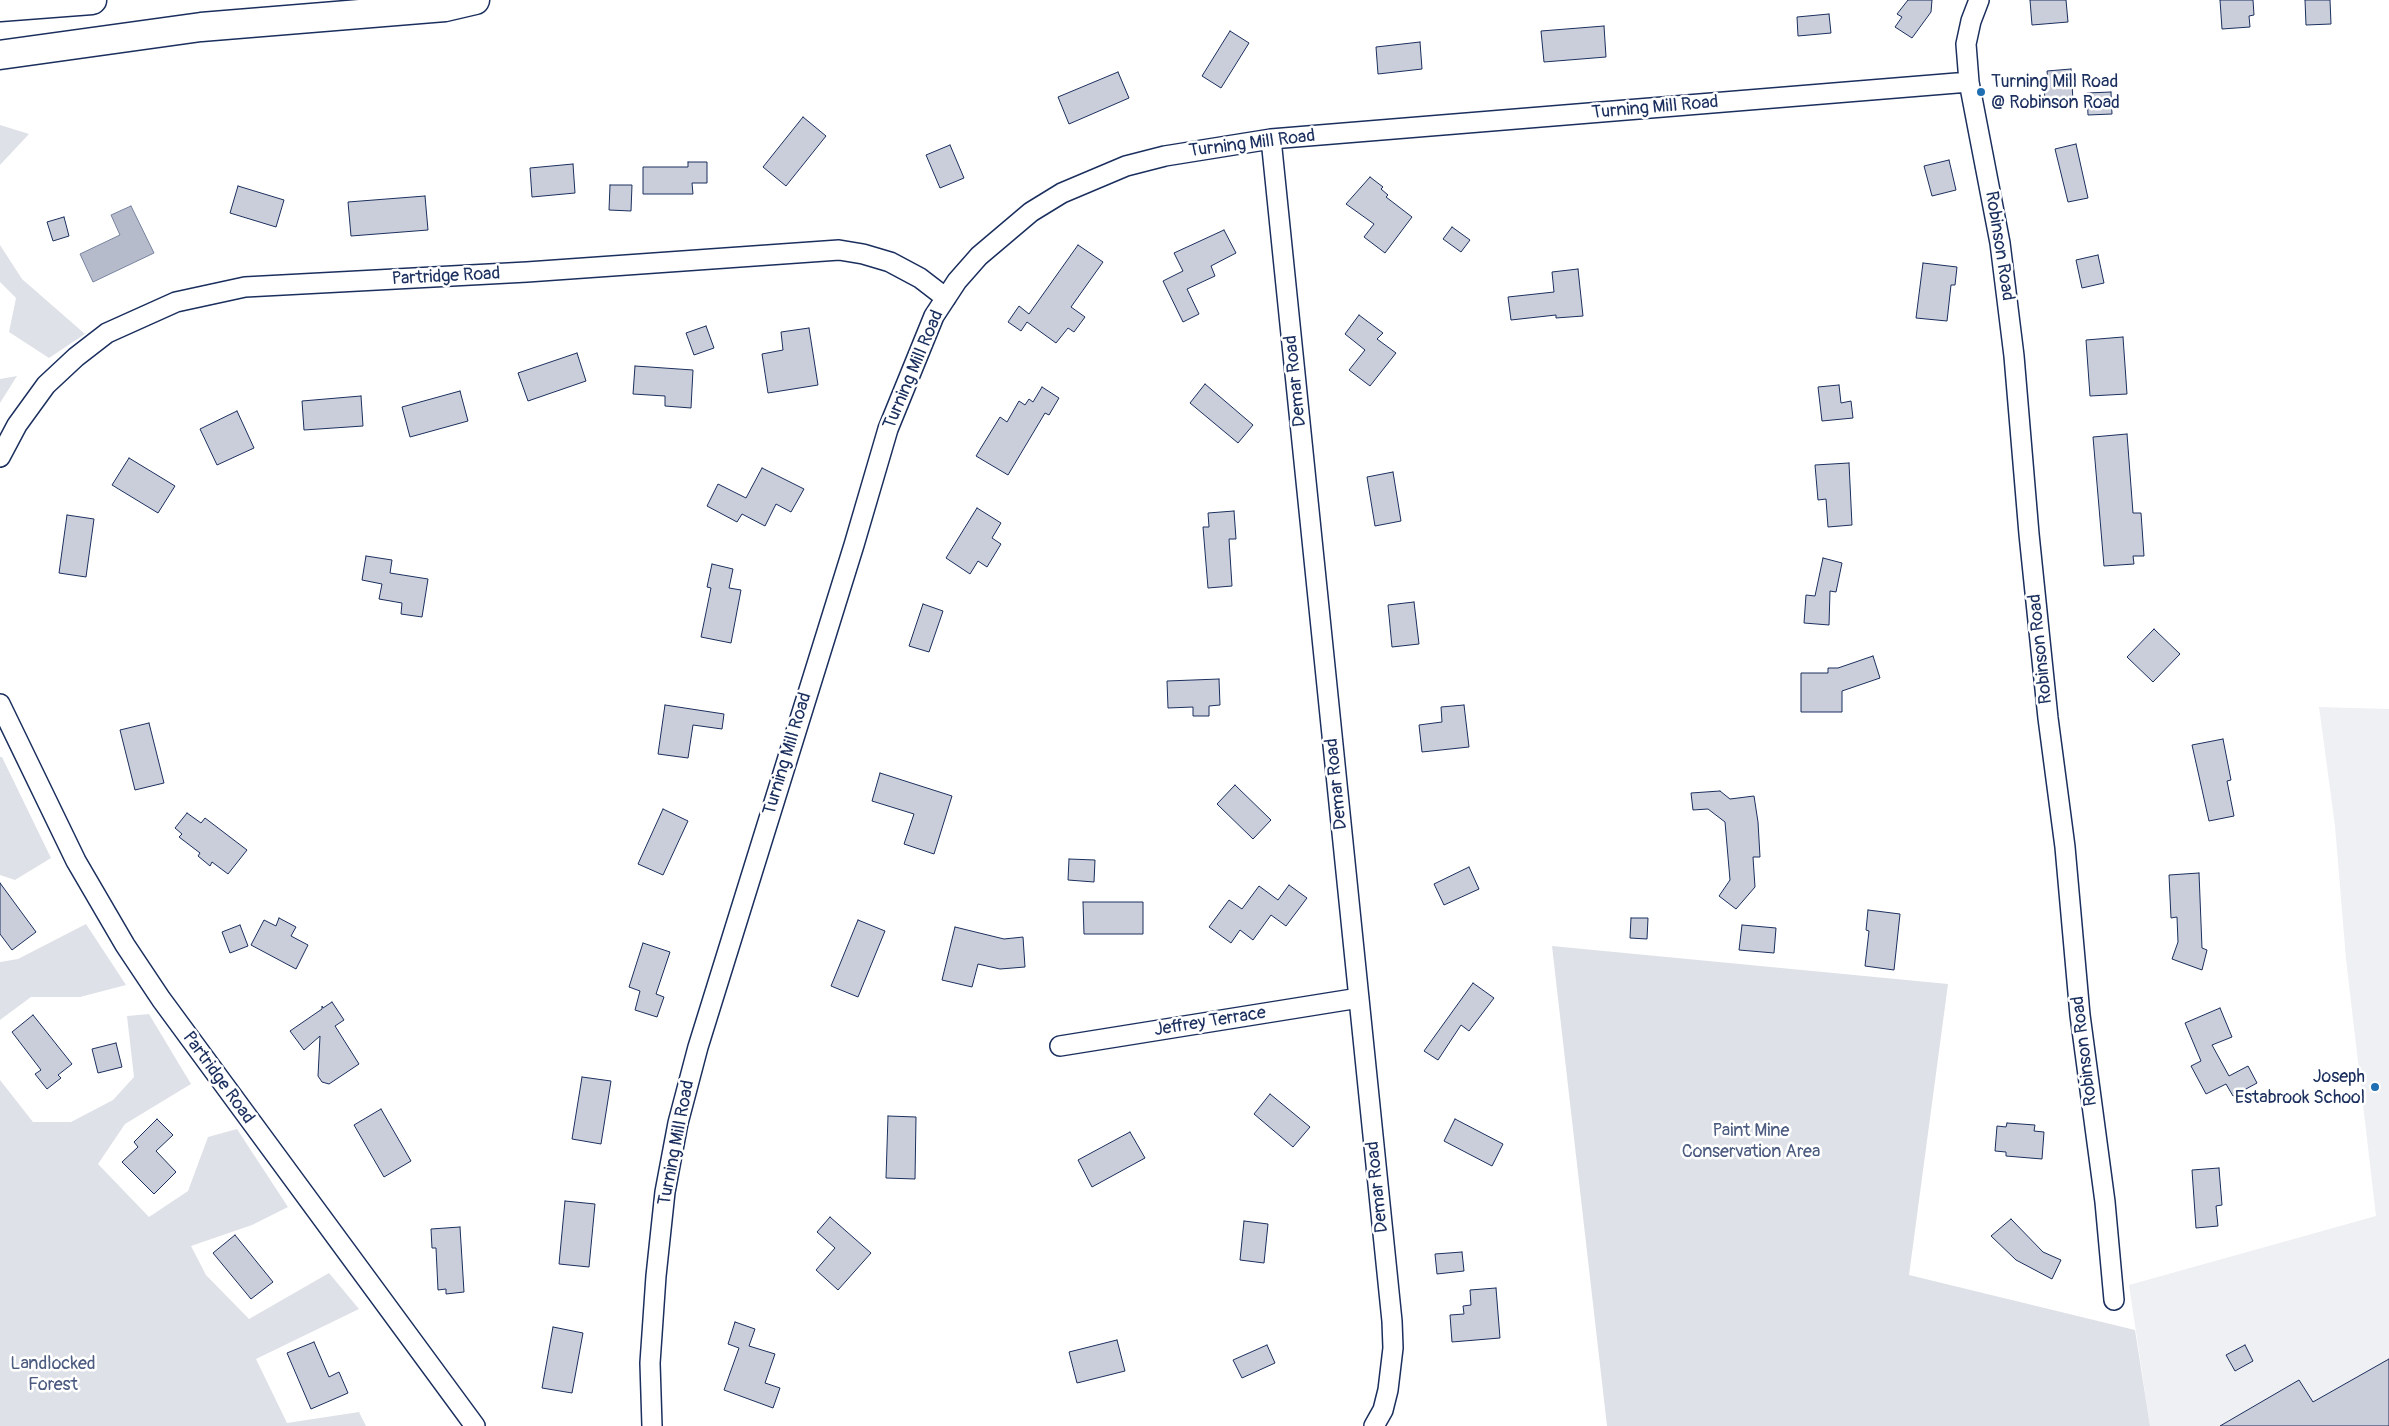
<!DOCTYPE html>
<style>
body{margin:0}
canvas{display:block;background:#fff}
</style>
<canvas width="2389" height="1426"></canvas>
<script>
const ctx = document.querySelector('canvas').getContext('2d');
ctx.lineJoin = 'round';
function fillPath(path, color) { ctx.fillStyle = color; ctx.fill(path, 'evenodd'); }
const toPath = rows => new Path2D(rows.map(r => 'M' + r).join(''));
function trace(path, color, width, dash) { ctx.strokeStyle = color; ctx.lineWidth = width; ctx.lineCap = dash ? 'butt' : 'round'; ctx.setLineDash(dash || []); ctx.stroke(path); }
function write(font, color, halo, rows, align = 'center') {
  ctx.font = font + ' Pangolin,sans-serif'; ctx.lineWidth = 5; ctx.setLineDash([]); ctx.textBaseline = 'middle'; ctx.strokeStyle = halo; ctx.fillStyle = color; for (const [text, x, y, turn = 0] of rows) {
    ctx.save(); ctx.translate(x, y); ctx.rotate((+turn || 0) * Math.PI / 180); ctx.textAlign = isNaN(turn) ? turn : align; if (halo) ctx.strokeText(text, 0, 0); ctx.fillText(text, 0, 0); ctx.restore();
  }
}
const built = toPath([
 [2319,707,2389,709,2389,1426,2150,1426,2129,1285,2376,1216,2346,959,2335,826]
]);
const green = toPath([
 [0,125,29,134,0,165],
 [0,245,22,279,85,334,49,358,9,332,16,298,0,282],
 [17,376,0,403,0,379],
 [0,757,2,757,51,858,15,880,0,875],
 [86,924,126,985,80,997,31,997,0,1020,0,962,18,959],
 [1552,946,1948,984,1909,1275,2135,1330,2150,1426,1607,1426],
 [149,1014,191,1084,125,1124,98,1164,149,1217,188,1191,208,1137,237,1129,288,1207,252,1225,191,1246,206,1275,249,1319,329,1273,359,1309,256,1359,287,1423,359,1412,366,1426,0,1426,0,1080,33,1122,71,1122,113,1100,134,1077,127,1016]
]);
const water = toPath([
 [131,206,154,253,93,282,80,254,120,235,111,215,131,206]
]);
const building = toPath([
 [1908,0,1932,0,1931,12,1912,38,1895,27,1902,17,1897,14,1908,0],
 [2030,0,2066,0,2068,22,2032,25,2030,0],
 [2220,0,2253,0,2254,15,2249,16,2250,27,2222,29,2220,0],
 [2305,0,2330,0,2331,24,2306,25,2305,0],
 [1829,14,1831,33,1798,36,1797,17,1829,14],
 [1604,26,1606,57,1544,62,1541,31,1604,26],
 [1230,31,1249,43,1221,88,1202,76,1230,31],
 [1420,42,1422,69,1378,74,1376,47,1420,42],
 [2071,69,2073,100,2045,102,2044,82,2048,82,2047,71,2071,69],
 [1118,72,1129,98,1069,124,1058,97,1118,72],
 [2111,92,2112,114,2088,115,2087,93,2111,92],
 [803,117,826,136,786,186,763,167,803,117],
 [2076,144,2088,198,2068,202,2055,149,2076,144],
 [950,145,964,178,940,188,926,155,950,145],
 [1949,160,1956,190,1932,196,1924,166,1949,160],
 [688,162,707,162,707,183,692,183,693,194,643,194,643,167,688,167,688,162],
 [573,164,575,193,532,197,530,168,573,164],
 [1370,177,1383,187,1381,189,1388,195,1386,197,1412,217,1385,253,1364,237,1374,224,1346,204,1370,177],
 [610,185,632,185,631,211,609,210,610,185],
 [238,186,284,200,276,227,230,213,238,186],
 [425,196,428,230,351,236,348,202,425,196],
 [64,217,69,236,53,241,47,222,64,217],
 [1452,227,1470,240,1461,252,1443,239,1452,227],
 [1224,230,1236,253,1211,266,1215,276,1187,289,1199,314,1183,322,1163,281,1183,271,1174,253,1224,230],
 [1078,245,1103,262,1071,307,1085,317,1074,332,1068,328,1056,343,1027,322,1021,331,1008,322,1019,306,1029,314,1078,245],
 [2098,255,2104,283,2082,288,2076,260,2098,255],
 [1923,263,1957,267,1955,285,1951,285,1947,321,1916,318,1923,263],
 [1578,269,1583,316,1556,318,1556,315,1511,320,1508,297,1554,292,1552,272,1578,269],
 [1359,315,1383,333,1377,339,1396,353,1370,386,1349,370,1365,350,1345,334,1359,315],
 [706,326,714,348,694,355,686,333,706,326],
 [809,328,818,385,768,393,762,354,783,350,781,332,809,328],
 [2123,337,2127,394,2090,396,2086,340,2123,337],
 [577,353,586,381,528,401,518,373,577,353],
 [635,366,693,370,691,408,665,406,665,396,633,394,635,366],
 [1205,384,1253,425,1238,443,1190,403,1205,384],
 [1839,385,1841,403,1851,401,1853,418,1822,421,1818,387,1839,385],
 [1042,387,1059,398,1049,415,1045,413,1008,475,976,456,1000,417,1007,422,1019,401,1025,405,1029,399,1033,402,1042,387],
 [460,391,468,421,410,437,402,407,460,391],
 [361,396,363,426,304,430,302,401,361,396],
 [237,411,254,448,217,465,200,429,237,411],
 [2127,434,2133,513,2141,513,2144,556,2133,556,2134,564,2104,566,2093,437,2127,434],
 [129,458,175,486,158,513,112,485,129,458],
 [1849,463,1852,525,1828,527,1826,499,1818,500,1815,465,1849,463],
 [762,468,804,489,791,512,776,504,765,526,742,514,737,522,707,506,718,484,746,498,762,468],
 [1393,472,1401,521,1375,526,1367,477,1393,472],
 [977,508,1001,523,992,538,1001,544,987,567,978,561,970,574,946,558,977,508],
 [1234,511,1236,539,1229,539,1232,586,1208,588,1203,527,1209,527,1208,513,1234,511],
 [67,515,94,519,86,577,59,573,67,515],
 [366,556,392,560,390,573,428,579,422,617,401,614,402,603,379,599,382,584,362,580,366,556],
 [1823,558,1842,563,1836,592,1830,591,1829,625,1804,623,1806,595,1815,596,1823,558],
 [712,564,733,569,729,588,741,590,731,643,701,637,711,588,707,587,712,564],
 [1414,602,1419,644,1392,647,1388,605,1414,602],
 [923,604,943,611,929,652,909,646,923,604],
 [2154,629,2180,654,2153,682,2127,657,2154,629],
 [1873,656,1880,678,1842,691,1842,712,1801,712,1801,673,1828,673,1828,668,1838,668,1873,656],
 [1219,679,1220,705,1209,706,1209,716,1193,716,1193,707,1168,708,1167,681,1219,679],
 [665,705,724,714,722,729,693,725,688,758,658,754,665,705],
 [1464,705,1469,747,1422,752,1419,725,1442,722,1441,707,1464,705],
 [149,723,164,783,135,790,120,730,149,723],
 [2223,739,2231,780,2227,781,2234,816,2209,821,2192,745,2223,739],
 [880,773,952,796,934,854,904,844,914,814,872,801,880,773],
 [1235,785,1271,820,1253,839,1217,804,1235,785],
 [1720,791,1730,799,1754,796,1758,822,1760,857,1753,857,1755,887,1736,909,1719,896,1730,880,1725,822,1708,809,1693,810,1691,793,1720,791],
 [663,809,688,821,663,875,638,864,663,809],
 [187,813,201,823,205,818,247,850,228,874,212,862,210,866,198,856,200,853,179,837,182,834,175,828,187,813],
 [1069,859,1095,860,1094,882,1068,880,1069,859],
 [1469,867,1479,889,1444,905,1434,884,1469,867],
 [2199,873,2202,948,2207,950,2202,970,2172,959,2178,942,2177,917,2171,918,2169,875,2199,873],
 [0,883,36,932,12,950,0,934,0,883],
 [1289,885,1307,898,1286,926,1271,915,1253,940,1240,930,1231,943,1209,927,1229,900,1242,909,1259,886,1278,900,1289,885],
 [1083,902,1143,902,1143,934,1084,934,1083,902],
 [1868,910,1900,914,1894,970,1865,966,1869,931,1866,930,1868,910],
 [279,918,296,927,291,936,308,945,296,969,251,945,264,920,276,926,279,918],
 [1631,918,1648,918,1647,939,1630,938,1631,918],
 [858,920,885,931,858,997,831,986,858,920],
 [240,925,248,946,230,953,222,932,240,925],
 [1742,925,1776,928,1774,953,1739,950,1742,925],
 [955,927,1004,939,1023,937,1025,967,1000,969,978,964,972,987,942,980,955,927],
 [643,943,670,952,656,994,664,997,657,1017,635,1010,640,991,629,987,643,943],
 [1473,983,1494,998,1469,1031,1461,1025,1438,1060,1424,1051,1473,983],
 [332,1002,344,1020,335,1026,359,1064,329,1084,322,1082,318,1076,320,1036,304,1050,290,1031,322,1009,322,1006,323,1008,332,1002],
 [2220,1008,2232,1037,2212,1045,2229,1076,2248,1066,2257,1083,2233,1096,2226,1084,2206,1094,2191,1066,2201,1061,2185,1023,2220,1008],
 [33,1015,72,1064,58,1075,61,1078,47,1089,35,1074,41,1070,12,1032,33,1015],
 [116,1043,122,1067,98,1073,92,1049,116,1043],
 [582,1077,611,1081,601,1144,572,1139,582,1077],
 [1270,1094,1310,1127,1293,1147,1254,1114,1270,1094],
 [381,1109,411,1161,384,1177,354,1125,381,1109],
 [888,1116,916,1117,915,1179,886,1178,888,1116],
 [157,1119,173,1135,156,1151,176,1172,154,1194,122,1162,138,1147,134,1142,157,1119],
 [1455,1119,1503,1144,1492,1166,1444,1141,1455,1119],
 [2007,1123,2035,1125,2034,1131,2044,1132,2042,1159,2006,1156,2006,1152,1995,1151,1997,1126,2006,1127,2007,1123],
 [1130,1132,1145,1158,1092,1187,1078,1160,1130,1132],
 [2219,1168,2222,1205,2216,1206,2218,1226,2196,1228,2192,1170,2219,1168],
 [565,1201,595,1204,589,1267,559,1264,565,1201],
 [830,1217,871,1253,838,1290,816,1270,835,1248,817,1232,830,1217],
 [2011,1219,2043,1252,2061,1260,2052,1279,2016,1260,1991,1236,2011,1219],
 [1244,1221,1268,1224,1264,1263,1240,1260,1244,1221],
 [460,1227,464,1292,446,1294,446,1289,438,1290,436,1248,432,1248,431,1229,460,1227],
 [235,1235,273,1282,251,1299,213,1253,235,1235],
 [1462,1252,1464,1271,1437,1274,1435,1254,1462,1252],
 [1496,1288,1500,1338,1452,1342,1450,1315,1464,1314,1463,1306,1471,1305,1470,1290,1496,1288],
 [735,1322,755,1329,749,1346,775,1354,765,1383,780,1388,773,1408,724,1390,739,1348,728,1344,735,1322],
 [553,1327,583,1333,572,1393,542,1388,553,1327],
 [1117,1340,1125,1371,1077,1383,1069,1352,1117,1340],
 [314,1342,329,1377,339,1372,348,1393,311,1409,287,1353,314,1342],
 [1267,1345,1275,1363,1242,1378,1233,1360,1267,1345],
 [2245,1345,2253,1361,2235,1371,2226,1355,2245,1345],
 [2389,1359,2389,1426,2220,1426,2299,1380,2313,1402,2389,1359]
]);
const minor = toPath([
 [1979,0,1971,21,1966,44,1969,82,2000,243,2014,356,2029,534,2048,718,2065,847,2080,1015,2105,1202,2114,1300],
 [1271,139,1392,1321,1393,1348,1388,1390,1383,1410,1374,1426],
 [0,457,17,425,46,385,76,357,107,333,176,302,245,287,527,272,839,250,863,254,890,262,920,278,946,298],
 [0,704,76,861,125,945,161,999,475,1426],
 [1060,1046,1359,998],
 [652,1426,650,1363,656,1276,665,1192,678,1123,698,1047,854,545,888,429,934,316,957,281,979,256,1031,212,1062,193,1126,166,1165,156,1271,139,1969,82]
]);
const motorway = toPath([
 [0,7,92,0],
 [0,55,201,27,445,7,475,0]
]);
const markers = [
 [1981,92,5,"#1f6fb2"],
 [2375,1087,5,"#1f6fb2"]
];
const poiNames = [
 ["Turning Mill Road",1991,82],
 ["@ Robinson Road",1991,103],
 ["Joseph",2365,1077,"right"],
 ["Estabrook School",2365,1098,"right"]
];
const streetNames = [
 ["Turning Mill Road",1655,108,-5],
 ["Turning Mill Road",1252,144,-7],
 ["Robinson Road",1999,246,81],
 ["Partridge Road",446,277,-3],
 ["Turning Mill Road",914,370,-67],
 ["Demar Road",1296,381,-96],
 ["Robinson Road",2041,649,-96],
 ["Turning Mill Road",788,754,-73],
 ["Demar Road",1337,784,-96],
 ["Jeffrey Terrace",1210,1022,-9],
 ["Robinson Road",2085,1051,-97],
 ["Partridge Road",218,1078,54],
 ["Turning Mill Road",677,1143,-79],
 ["Demar Road",1378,1187,-96]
];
const parkNames = [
 ["Paint Mine",1751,1131],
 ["Conservation Area",1751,1152],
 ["Landlocked",53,1364],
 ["Forest",53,1385]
];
fillPath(built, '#eff0f4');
fillPath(green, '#dee1e7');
fillPath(water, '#b5bbca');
trace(water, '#77839f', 1);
fillPath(building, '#caceda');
trace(building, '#1b2f5e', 1);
trace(minor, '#1b2f5e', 22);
trace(motorway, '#1b2f5e', 31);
trace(minor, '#fff', 19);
trace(motorway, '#fff', 28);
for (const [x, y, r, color] of markers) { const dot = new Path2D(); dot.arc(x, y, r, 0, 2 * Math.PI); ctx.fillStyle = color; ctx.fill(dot); trace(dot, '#fff', 2); }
write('18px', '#1b2f5e', '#fff', poiNames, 'left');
write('18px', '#1b2f5e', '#fff', streetNames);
write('18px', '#4c5c80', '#fff', parkNames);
</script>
